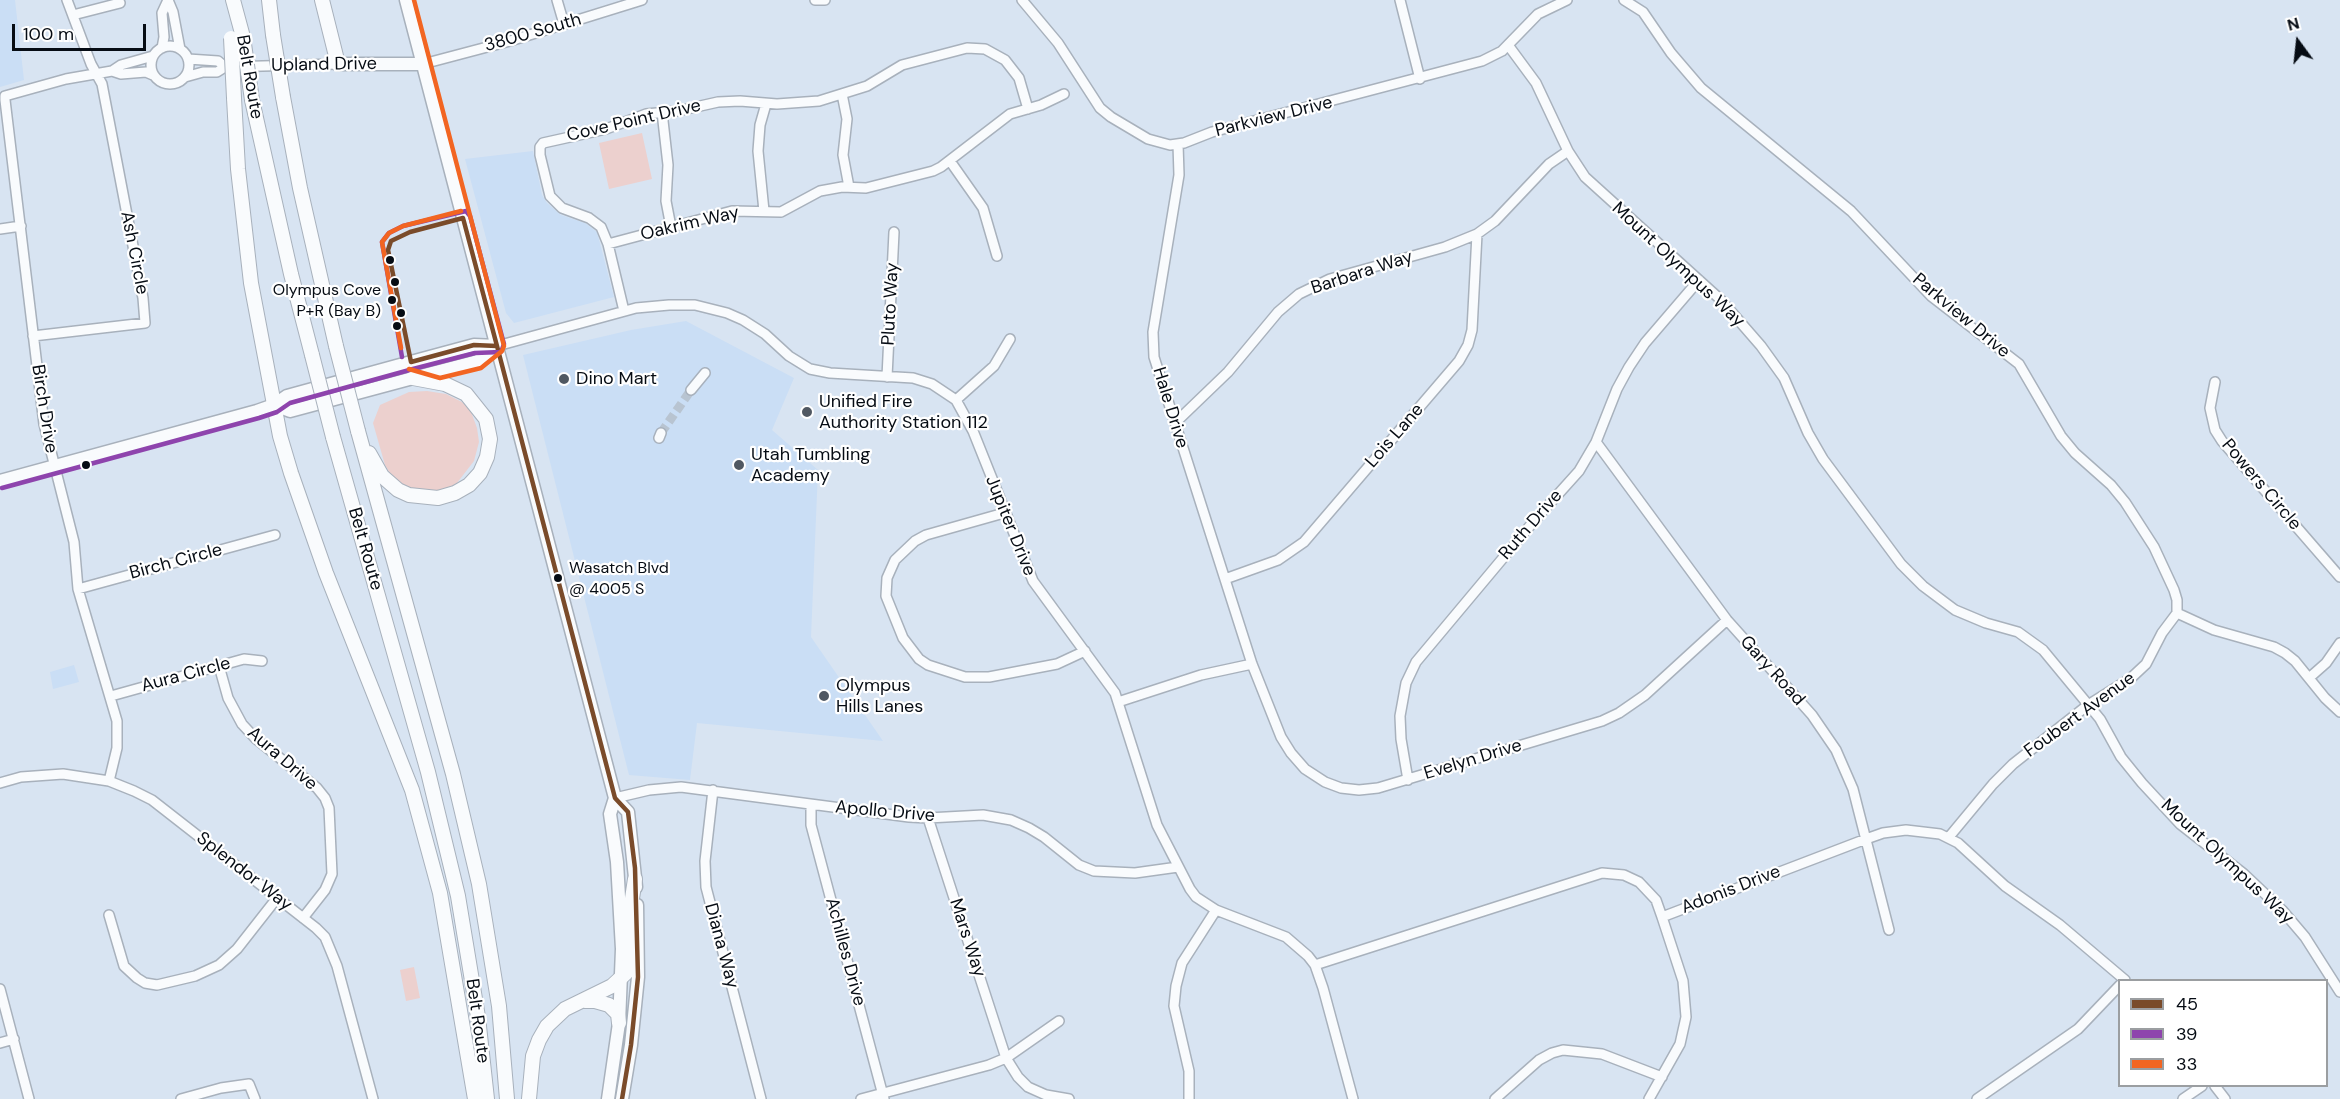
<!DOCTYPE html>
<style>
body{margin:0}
#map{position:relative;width:2340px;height:1099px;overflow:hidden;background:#d8e4f2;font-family:"DM Sans",sans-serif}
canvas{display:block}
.legend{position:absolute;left:2118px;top:979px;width:210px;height:108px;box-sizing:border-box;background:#fff;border:2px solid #9b9ea1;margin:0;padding:8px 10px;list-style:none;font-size:18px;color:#060c14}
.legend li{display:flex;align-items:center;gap:12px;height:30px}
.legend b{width:30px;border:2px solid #9b9ea1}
.north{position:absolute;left:2268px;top:12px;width:60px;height:60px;-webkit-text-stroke:4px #fff;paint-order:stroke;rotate:345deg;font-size:16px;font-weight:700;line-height:24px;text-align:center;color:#060c14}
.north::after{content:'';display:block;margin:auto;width:21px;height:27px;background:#060c14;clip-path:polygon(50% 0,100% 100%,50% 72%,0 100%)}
.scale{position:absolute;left:12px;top:24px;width:134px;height:27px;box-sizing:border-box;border:3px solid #060c14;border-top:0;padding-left:8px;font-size:18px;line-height:21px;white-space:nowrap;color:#060c14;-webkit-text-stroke:4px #fff;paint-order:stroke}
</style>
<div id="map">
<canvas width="2340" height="1099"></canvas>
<ul class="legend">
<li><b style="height:8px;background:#7a4b2a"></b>45</li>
<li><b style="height:8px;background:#8e44ad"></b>39</li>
<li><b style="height:8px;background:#f26522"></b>33</li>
</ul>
<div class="north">N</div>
<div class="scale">100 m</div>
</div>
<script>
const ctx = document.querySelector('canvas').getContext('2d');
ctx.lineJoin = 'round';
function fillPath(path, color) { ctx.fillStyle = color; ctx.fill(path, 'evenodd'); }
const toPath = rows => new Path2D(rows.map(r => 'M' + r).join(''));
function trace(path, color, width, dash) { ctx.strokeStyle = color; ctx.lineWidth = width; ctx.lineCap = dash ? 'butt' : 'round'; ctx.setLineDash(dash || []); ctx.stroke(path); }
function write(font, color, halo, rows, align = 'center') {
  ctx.font = font + ' "DM Sans",sans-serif'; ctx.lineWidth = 4.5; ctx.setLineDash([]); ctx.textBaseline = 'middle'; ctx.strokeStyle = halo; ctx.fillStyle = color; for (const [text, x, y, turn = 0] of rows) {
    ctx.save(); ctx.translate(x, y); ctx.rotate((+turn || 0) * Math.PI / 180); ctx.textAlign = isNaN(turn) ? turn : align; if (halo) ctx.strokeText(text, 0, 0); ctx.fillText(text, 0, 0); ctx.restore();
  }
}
const built = toPath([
 [0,0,15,0,24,80,0,87],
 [533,151,542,195,547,203,561,215,585,223,597,232,614,297,514,323,506,313,465,159],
 [686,321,794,378,772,430,818,470,811,637,883,741,697,723,690,780,629,775,523,355,631,330],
 [74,665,79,682,53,689,50,672]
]);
const green = toPath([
 [642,133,652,179,609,189,599,143],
 [427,391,446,394,462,402,470,409,477,428,479,442,474,461,457,483,444,491,423,492,405,486,392,477,385,465,373,423,380,405,409,392],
 [414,967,420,998,406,1001,400,970]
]);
const minorTunnel = toPath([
 [661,433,691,390]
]);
const minor = toPath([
 [168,0,173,12,180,49],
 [557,0,564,24],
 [815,0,825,0],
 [1022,0,1058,43,1100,108,1111,117,1148,139,1170,145,1184,143,1212,132,1482,61,1502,51,1538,14,1567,0],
 [1400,0,1420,79],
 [1624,0,1643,12,1671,53,1701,88,1851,211,1931,296,2019,364,2061,436,2075,453,2111,485,2125,502,2154,547,2174,590,2177,600,2177,613],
 [73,15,120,3],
 [1508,45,1536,83,1568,151,1585,177,1721,300,1761,346,1784,378,1808,433,1823,459,1901,564,1923,586,1955,610,1986,623,2018,632,2043,650,2100,719,2121,757,2142,783,2180,824,2244,874,2282,910,2305,937,2340,992],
 '151 65a19 19 0 1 1 38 0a19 19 0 1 1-38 0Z',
 [162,48,164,37,162,13,168,0],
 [188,59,218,61,225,67],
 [423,64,510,41,642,0],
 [112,71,121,74,146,72,153,75],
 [185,77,203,72,217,72,225,67,338,64],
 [842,94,847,119,843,155,849,187],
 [5,100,44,424,74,542,78,589,117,721,117,748,109,781],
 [5,100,5,96,66,79,112,71,121,65,153,56],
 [662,112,668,165,666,201,671,227],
 [1178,144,1179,175,1153,332,1154,357,1252,664,1281,737,1291,753,1305,769,1325,782,1341,788,1359,790,1378,788,1602,721,1619,713,1645,695,1727,620],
 [950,161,983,208,997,256],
 [764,211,758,151,760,125,766,104],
 [0,229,21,226],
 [608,244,732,211,781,212,820,191,842,187,866,188,933,171,941,167,1010,114,1041,105,1064,94],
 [624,311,608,244,601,227,589,218,562,208,550,196,540,155,540,147,543,143,606,129,646,114,678,111,718,102,740,101,777,104,819,101,867,86,902,65,967,48,985,49,1005,60,1019,78,1028,109],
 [33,336,145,323,143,298,102,84,91,64,67,0],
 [497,346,636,308,669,305,695,305,727,313,743,320,765,334,789,356,810,369,830,373,913,378,932,384,956,400,973,431,1033,581,1115,693,1157,825,1190,889,1196,897,1216,910,1286,937,1308,956,1315,965,1323,988,1353,1099],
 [887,377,894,232],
 [2215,382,2210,408,2215,430,2222,441,2340,577],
 [691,390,705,373],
 [956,400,994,366,1010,339],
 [1175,423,1228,372,1278,312,1299,294,1330,279,1445,247,1477,234,1495,221,1549,164,1568,151],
 [659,438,661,433],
 [1596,442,1727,620,1812,715,1836,750,1853,789,1889,930],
 [1004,513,926,535,915,541,895,560,887,578,886,596,903,638,919,659,928,665,965,677,989,677,1057,664,1085,651],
 [1225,579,1278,560,1304,542,1459,361,1468,345,1472,330,1477,234],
 [78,589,275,535],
 [2177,613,2214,630,2274,647,2285,653,2295,661,2325,698,2340,712],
 [219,666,228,698,242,724,255,738,317,788,325,798,329,808,332,874,325,890,303,918],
 [2309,678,2326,663,2340,643],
 [111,696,244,659,262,661],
 [1118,702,1201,675,1252,664],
 [1408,780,1401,739,1400,716,1406,683,1416,662,1534,521,1579,471,1596,442,1617,389,1629,367,1645,343,1699,280],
 [0,783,21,777,63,774,109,781,134,791,152,800,316,928,325,937,337,966,373,1099],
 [713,790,705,861,706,887,761,1099],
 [615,798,649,790,681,787,909,817,928,818,983,815,1011,820,1029,828,1044,837,1079,865,1094,871,1135,873,1178,867],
 [811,805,811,825,884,1099],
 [928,818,1006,1058,1059,1021],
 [1949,837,1993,784,2013,764,2088,705,2131,678,2146,664,2162,633,2177,613],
 [109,915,124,966,137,978,145,983,157,985,195,976,219,965,237,949,277,898],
 [1315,965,1602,873,1624,875,1639,882,1656,900,1662,917,1866,839,1883,833,1906,830,1940,834,1958,843,2005,886,2060,925,2125,980],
 [0,989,29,1099],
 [0,1043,14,1039],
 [2215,1086,2225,1099],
 [181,1099,221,1088,249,1084,255,1099],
 [861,1099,989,1065,1006,1058,1018,1077,1028,1087,1046,1095,1069,1099],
 [1189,1099,1189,1071,1174,1006,1176,986,1182,963,1216,910],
 [1495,1099,1539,1060,1552,1053,1563,1050,1602,1054,1662,1077],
 [1649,1099,1680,1044,1686,1017,1683,981,1662,917],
 [1977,1099,2078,1029,2120,985],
 [2183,1099,2202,1086]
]);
const major = toPath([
 [406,0,615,798,628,812,636,887],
 [338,64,423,64],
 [274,405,290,411,413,378,478,361,497,346],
 [0,481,257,411,274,405,287,396,411,362,474,345,497,346],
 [608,1099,619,1023,622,949,617,862,610,814,615,798],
 [622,1099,631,1045,638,977,637,905]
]);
const highway = toPath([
 [233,0,243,37],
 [269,0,273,35],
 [322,0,338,64],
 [283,97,300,188,336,346],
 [234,98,238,169,251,283,280,436,291,473,326,573,412,790,440,893,475,1099],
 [252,100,291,274,312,355],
 [358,431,453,774,479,884,499,1006,507,1099],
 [333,437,428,772,458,896,478,1017,487,1099],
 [369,453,382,476,398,490,409,495,438,498,455,493,469,485,480,473,487,457,490,439,486,419,466,394,445,384,413,378],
 [585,1001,595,1001,609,1005,618,1014,619,1023],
 [529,1099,533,1056,539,1040,547,1026,565,1009,612,986,626,973,629,967,631,905,635,879]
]);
const highwayBridge = toPath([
 [273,35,283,97],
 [243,37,252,100],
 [231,38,234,98],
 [336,346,358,431],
 [312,355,333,437]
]);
const bus1 = toPath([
 [463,218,497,346,474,345,411,362,388,250,391,241,410,232,463,218],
 [497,346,615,798,628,812,635,868,638,977,631,1045,622,1099]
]);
const bus2 = toPath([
 [2,488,259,418,277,412,290,403,413,369,475,353,501,352,504,344,470,216,466,211,403,226,389,233,382,242,402,357]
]);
const bus3 = toPath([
 [401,348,382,242,389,233,403,226,461,211],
 [409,369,440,378,481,368,502,351,504,346,414,0]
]);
const markers = [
 [390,260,5,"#060c14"],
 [395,282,5,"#060c14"],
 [392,300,5,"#060c14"],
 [401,313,5,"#060c14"],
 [397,326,5,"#060c14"],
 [564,379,6,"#505862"],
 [807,412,6,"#505862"],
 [86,465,5,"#060c14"],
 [739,465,6,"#505862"],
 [558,578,5,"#060c14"],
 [824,696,6,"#505862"]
];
const busNames = [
 ["Olympus Cove",381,291],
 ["P+R (Bay B)",381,312],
 ["Wasatch Blvd",569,569,"left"],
 ["@ 4005 S",569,590,"left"]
];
const streetNames = [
 ["3800 South",533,33,-16],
 ["Upland Drive",324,65,-1],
 ["Belt Route",249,77,80],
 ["Parkview Drive",1274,117,-14],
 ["Cove Point Drive",634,121,-13],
 ["Oakrim Way",690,224,-13],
 ["Ash Circle",134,253,79],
 ["Mount Olympus Way",1678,265,43],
 ["Barbara Way",1362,273,-18],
 ["Pluto Way",891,304,-87],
 ["Parkview Drive",1961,316,40],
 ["Hale Drive",1170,408,73],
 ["Birch Drive",44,409,81],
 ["Lois Lane",1395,436,-49],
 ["Powers Circle",2261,485,50],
 ["Ruth Drive",1531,525,-49],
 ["Jupiter Drive",1010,526,68],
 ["Belt Route",365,549,74],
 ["Birch Circle",176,562,-15],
 ["Gary Road",1772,671,48],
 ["Aura Circle",186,675,-15],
 ["Foubert Avenue",2080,715,-36],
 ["Aura Drive",282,759,41],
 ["Evelyn Drive",1473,760,-17],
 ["Apollo Drive",885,812,5],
 ["Mount Olympus Way",2227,862,43],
 ["Splendor Way",244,872,38],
 ["Adonis Drive",1731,890,-21],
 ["Mars Way",967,938,72],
 ["Diana Way",721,946,75],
 ["Achilles Drive",845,952,75],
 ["Belt Route",477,1021,82]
];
const poiNames = [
 ["Dino Mart",576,379],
 ["Unified Fire",819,402],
 ["Authority Station 112",819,423],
 ["Utah Tumbling",751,455],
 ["Academy",751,476],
 ["Olympus",836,686],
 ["Hills Lanes",836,707]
];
fillPath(built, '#cadef5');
fillPath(green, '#ecd0ce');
trace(minorTunnel, '#b8c4d1', 9, [9, 4.5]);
trace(minor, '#a8b1bc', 12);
trace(major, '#a8b1bc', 15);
trace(highway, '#a8b1bc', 16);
trace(minor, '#f9fbfd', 9);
trace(major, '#f9fbfd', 12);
trace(highway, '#f9fbfd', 14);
trace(highwayBridge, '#a8b1bc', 16, []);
trace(highwayBridge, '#f9fbfd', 14);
trace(bus1, '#7a4b2a', 4.5);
trace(bus2, '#8e44ad', 4.5);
trace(bus3, '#f26522', 4.5);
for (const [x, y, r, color] of markers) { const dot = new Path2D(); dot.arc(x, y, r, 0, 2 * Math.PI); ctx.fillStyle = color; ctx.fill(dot); trace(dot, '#fff', 2); }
write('16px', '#060c14', '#fff', busNames, 'right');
write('18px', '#060c14', '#fff', streetNames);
write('18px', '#060c14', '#fff', poiNames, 'left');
</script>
